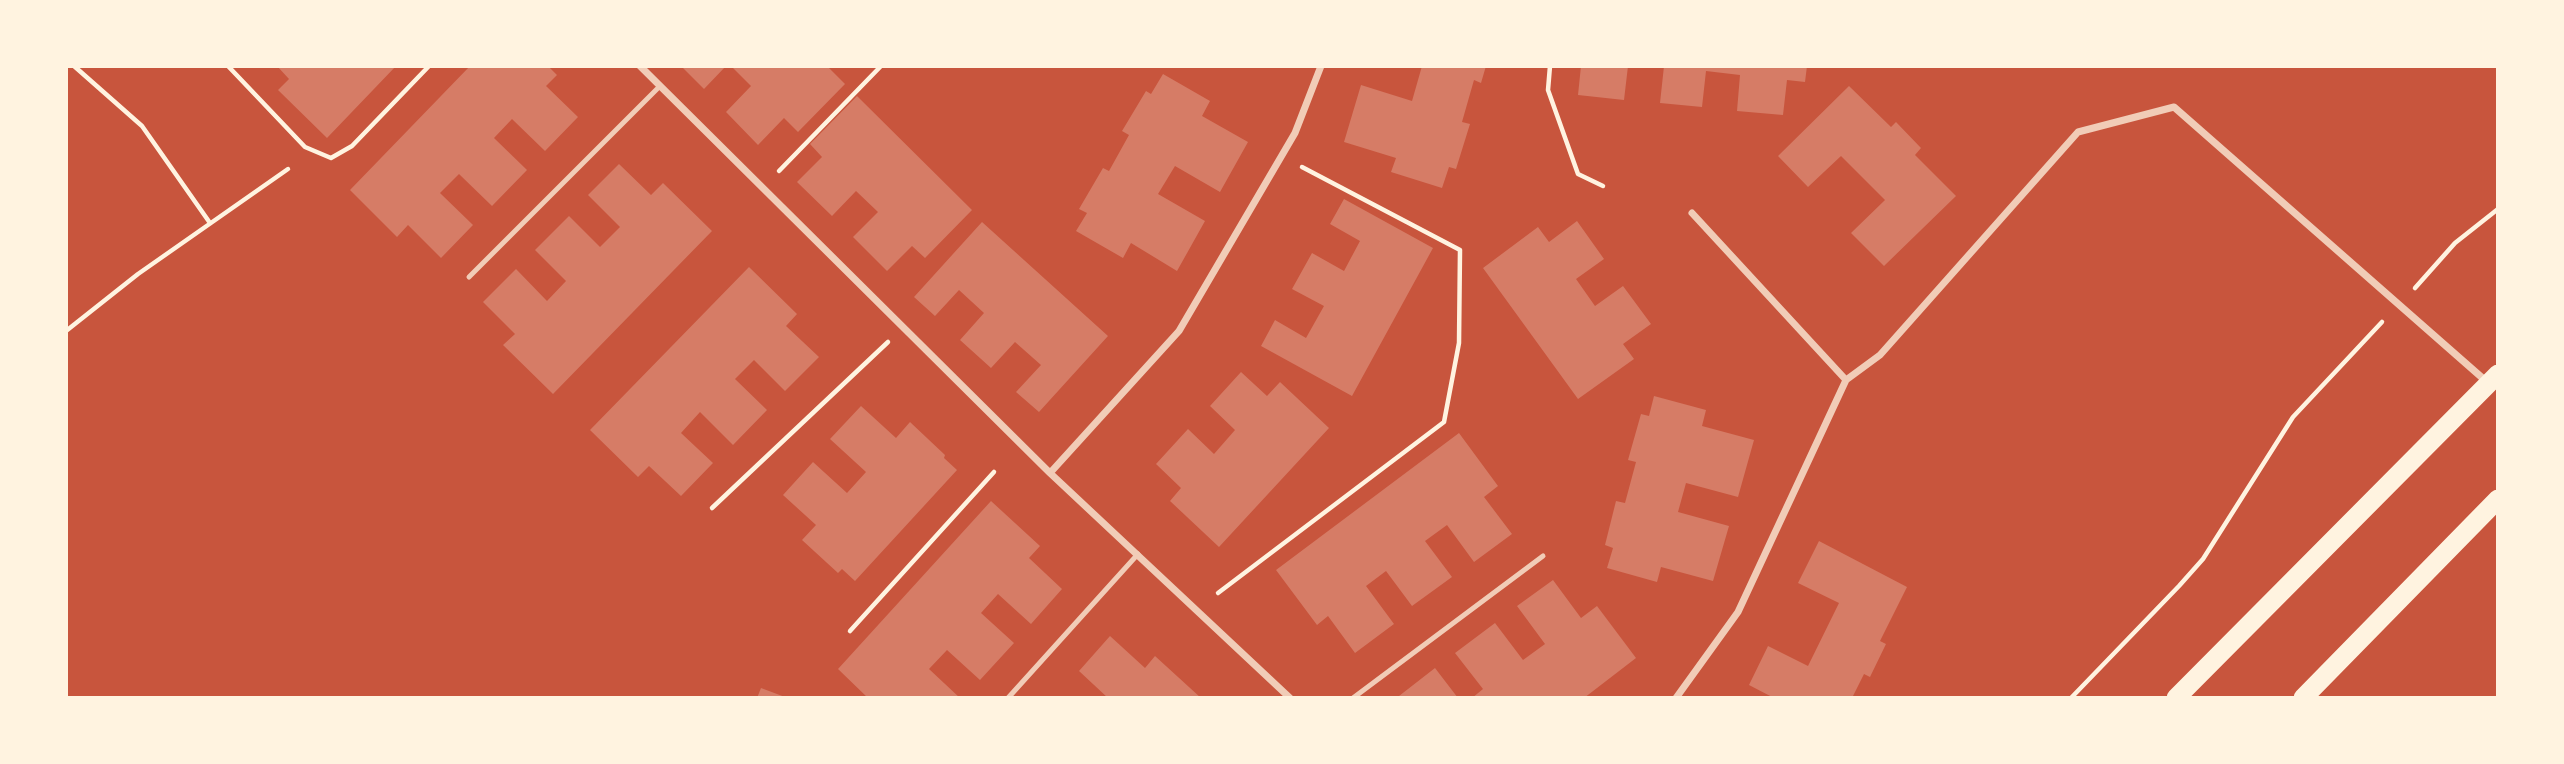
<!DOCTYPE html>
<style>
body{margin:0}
#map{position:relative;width:2564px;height:764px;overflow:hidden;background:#c8553d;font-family:"Nunito Sans",sans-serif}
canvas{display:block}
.frame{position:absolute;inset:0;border:68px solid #fff3e0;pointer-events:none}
</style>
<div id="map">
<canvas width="2564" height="764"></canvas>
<div class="frame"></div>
</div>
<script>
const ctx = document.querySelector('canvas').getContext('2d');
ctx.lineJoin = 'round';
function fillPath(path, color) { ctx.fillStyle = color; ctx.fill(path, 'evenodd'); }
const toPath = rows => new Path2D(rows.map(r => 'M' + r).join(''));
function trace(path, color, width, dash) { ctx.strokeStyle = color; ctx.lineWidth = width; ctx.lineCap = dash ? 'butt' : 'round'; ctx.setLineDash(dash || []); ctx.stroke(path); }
const building = toPath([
 [277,66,396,66,327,138,278,90,289,79],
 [470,66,548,66,557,75,546,86,578,117,545,151,512,119,494,138,527,170,492,206,459,174,440,193,473,225,441,258,408,225,397,237,350,190],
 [681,66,726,66,704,89],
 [731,66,827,66,845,84,798,132,784,118,758,145,726,112,751,86],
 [1422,66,1486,66,1481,83,1474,80,1462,122,1470,124,1456,169,1449,167,1442,188,1391,172,1396,158,1344,142,1361,85,1412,101],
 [1581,66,1628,66,1624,100,1578,95],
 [1664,66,1807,66,1805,82,1787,80,1783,115,1737,111,1740,75,1706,71,1702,107,1660,103],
 [1163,74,1210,101,1202,116,1248,142,1220,192,1175,166,1158,194,1205,221,1177,271,1131,243,1123,258,1076,231,1087,213,1079,209,1103,168,1109,171,1129,135,1122,131,1146,91,1151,94],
 [1849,86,1891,127,1896,122,1921,148,1915,155,1956,196,1884,266,1851,233,1885,200,1841,156,1808,187,1778,156],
 [857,96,972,210,925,258,912,246,887,271,853,237,878,212,856,191,832,216,797,182,822,157,810,144],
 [619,164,651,195,663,183,712,231,553,394,503,345,515,334,483,302,516,269,547,301,566,281,535,250,569,216,600,247,620,227,588,195],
 [1344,199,1433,248,1352,396,1261,346,1275,320,1306,338,1324,306,1292,289,1312,253,1344,271,1360,241,1330,224],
 [1577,221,1604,259,1576,279,1595,306,1623,286,1651,324,1623,344,1634,359,1578,399,1483,268,1538,227,1549,242],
 [982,222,1108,336,1039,412,1016,392,1041,365,1015,342,991,368,960,340,984,313,959,290,935,316,914,297],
 [749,267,797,314,786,326,819,357,785,391,754,360,735,379,767,410,733,445,700,412,681,433,713,463,681,496,649,466,638,477,590,430],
 [1241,372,1267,396,1280,382,1329,428,1219,547,1170,501,1181,488,1156,464,1188,429,1214,454,1235,430,1210,406],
 [1654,396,1706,410,1702,426,1754,440,1738,497,1686,483,1678,512,1729,526,1713,581,1661,567,1657,582,1607,568,1613,548,1605,545,1616,501,1625,503,1636,462,1628,460,1641,414,1649,416],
 [861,406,896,438,910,422,945,455,944,458,957,470,855,581,842,569,838,573,802,540,816,525,783,495,813,462,847,493,866,472,830,439],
 [1459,433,1498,486,1484,497,1512,534,1474,562,1447,525,1425,541,1452,577,1412,606,1386,571,1366,586,1394,624,1355,653,1328,616,1317,625,1276,570],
 [991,501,1040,546,1029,558,1062,589,1031,624,998,594,981,613,1014,643,980,680,947,650,929,669,960,698,868,698,838,669],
 [1819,541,1907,587,1880,641,1886,644,1870,677,1864,674,1852,698,1774,698,1749,685,1768,646,1808,666,1839,603,1798,583],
 [1553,580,1581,618,1597,606,1636,658,1584,698,1472,698,1483,689,1455,653,1495,623,1523,660,1545,644,1517,606],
 [1110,636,1145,668,1155,656,1201,698,1108,698,1079,671],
 [1435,668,1458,698,1400,698,1399,696],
 [761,688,785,697,785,698,757,698]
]);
const path = toPath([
 [74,66,142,126,210,223],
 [228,66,305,147,331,158,352,146,429,66],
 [1550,66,1548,90,1578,174,1603,186],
 [779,171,881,66],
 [2415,288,2455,243,2498,209],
 [66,331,138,274,288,169],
 [712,508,888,342],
 [1218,593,1444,422,1459,343,1460,250,1302,167],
 [850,631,994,472],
 [2071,698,2179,586,2203,559,2293,417,2382,322]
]);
const service = toPath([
 [469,277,660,86],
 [1008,698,1138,554],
 [1353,698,1543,556]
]);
const minor = toPath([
 [640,66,1050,473,1290,698],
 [1692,213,1846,380],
 [1050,473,1179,331,1295,133,1321,66],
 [1676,698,1738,612,1846,380,1880,355,2078,132,2174,107,2487,382]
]);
const trunk = toPath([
 [2176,698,2498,374],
 [2303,698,2498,499]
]);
fillPath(building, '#d67c66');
trace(path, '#fff3e0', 4.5);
trace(service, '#f1ccb7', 5);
trace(minor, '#f1ccb7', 7);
trace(trunk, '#fff3e0', 19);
</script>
